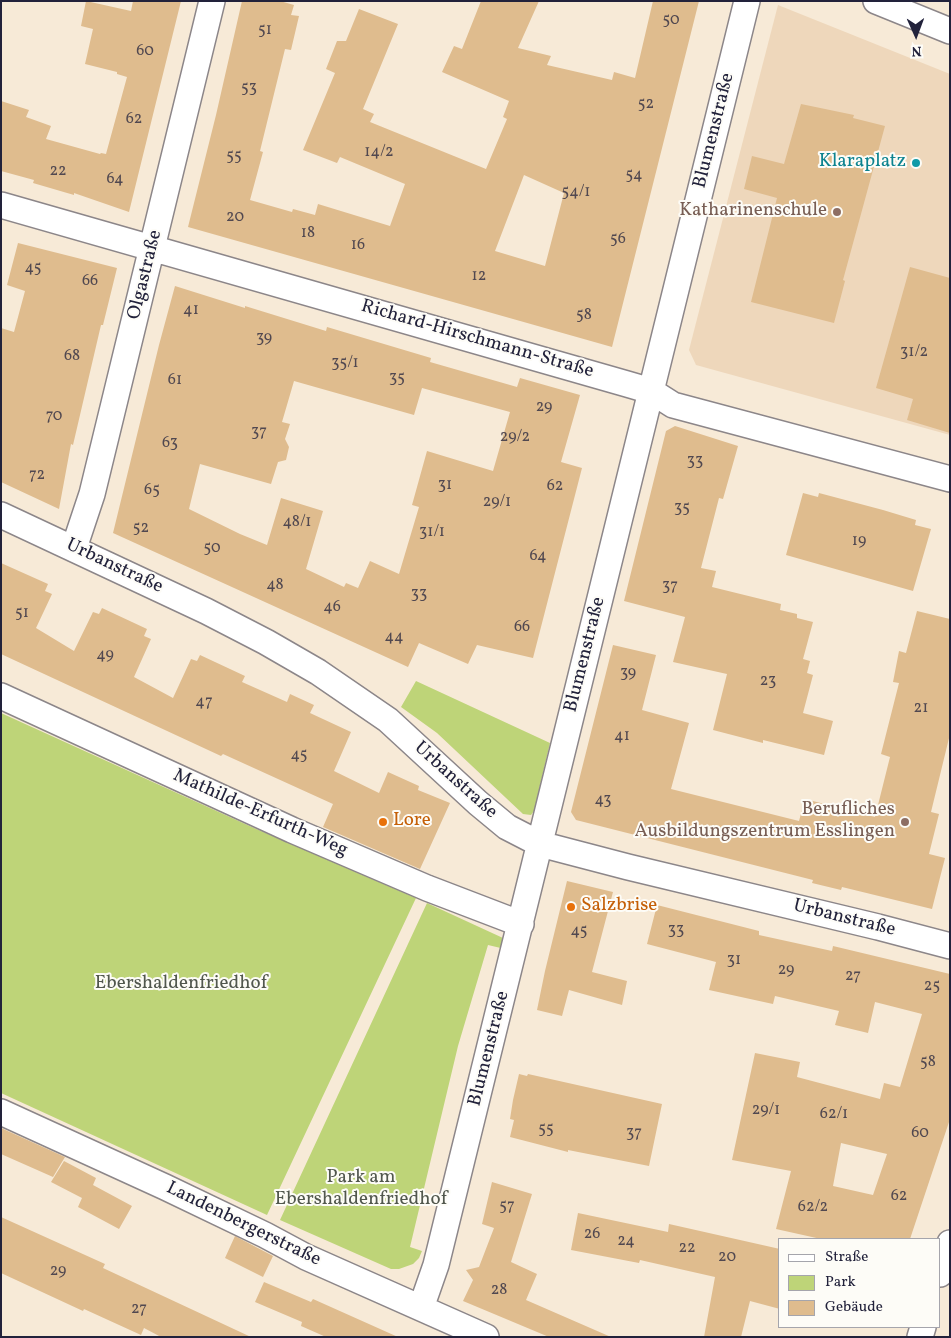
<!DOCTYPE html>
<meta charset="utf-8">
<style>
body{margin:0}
#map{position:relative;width:951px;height:1338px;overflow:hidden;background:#f7ead7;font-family:Vollkorn,serif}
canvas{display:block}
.frame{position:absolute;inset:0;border:2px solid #22223b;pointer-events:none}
.legend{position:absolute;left:778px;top:1238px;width:162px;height:90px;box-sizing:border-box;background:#fdfcf7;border:1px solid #a5a5ac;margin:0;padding:6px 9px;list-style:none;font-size:15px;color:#22223b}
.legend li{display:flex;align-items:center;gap:10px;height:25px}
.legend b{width:25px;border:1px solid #a5a5ac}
.north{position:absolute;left:891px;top:10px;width:50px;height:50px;-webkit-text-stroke:4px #fdfcf7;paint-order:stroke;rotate:178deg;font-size:14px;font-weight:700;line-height:20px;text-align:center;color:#22223b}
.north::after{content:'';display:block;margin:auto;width:18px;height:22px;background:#22223b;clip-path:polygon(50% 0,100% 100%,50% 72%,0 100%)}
</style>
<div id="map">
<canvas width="951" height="1338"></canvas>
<div class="frame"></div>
<ul class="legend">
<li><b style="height:6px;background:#fff"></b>Straße</li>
<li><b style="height:14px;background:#bed478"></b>Park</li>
<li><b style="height:14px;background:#dfbc8e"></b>Gebäude</li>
</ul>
<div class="north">N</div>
</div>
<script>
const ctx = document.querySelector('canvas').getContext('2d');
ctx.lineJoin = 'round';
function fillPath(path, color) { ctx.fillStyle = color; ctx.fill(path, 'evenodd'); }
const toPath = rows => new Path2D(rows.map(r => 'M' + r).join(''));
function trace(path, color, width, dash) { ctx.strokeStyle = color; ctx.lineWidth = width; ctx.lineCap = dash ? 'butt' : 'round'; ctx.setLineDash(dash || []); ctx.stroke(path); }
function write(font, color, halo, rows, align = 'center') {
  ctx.font = font + ' Vollkorn,serif'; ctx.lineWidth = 4; ctx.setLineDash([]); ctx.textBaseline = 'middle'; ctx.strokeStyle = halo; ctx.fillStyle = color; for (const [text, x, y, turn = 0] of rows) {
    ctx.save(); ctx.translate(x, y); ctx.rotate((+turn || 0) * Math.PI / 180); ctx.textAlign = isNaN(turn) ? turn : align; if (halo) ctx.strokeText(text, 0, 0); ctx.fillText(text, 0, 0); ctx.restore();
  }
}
const built = toPath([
 [778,5,950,74,950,435,696,365,689,350]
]);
const green = toPath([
 [416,681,550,743,534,811,531,815,523,814,437,733,401,707],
 [1,713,254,828,416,898,267,1215,1,1093],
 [427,903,503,938,505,941,505,949,488,945,458,1046,410,1247,422,1251,419,1258,413,1264,399,1269,391,1269,280,1220]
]);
const building = toPath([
 [86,1,131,11,133,1,181,1,129,212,74,193,74,195,33,183,34,180,1,171,1,101,29,110,26,117,51,126,46,139,100,154,101,153,106,154,127,77,117,74,117,72,85,64,93,29,81,26],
 [242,1,280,1,294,5,291,15,299,16,291,50,285,49,260,151,263,152,250,200,292,212,293,209,315,215,318,204,390,226,405,184,340,157,337,163,303,150,335,73,326,69,337,41,346,41,359,9,398,24,363,109,374,114,370,122,486,169,507,119,503,117,509,101,442,72,454,46,462,49,481,1,539,1,518,48,551,56,547,65,612,80,614,72,635,78,653,1,699,1,612,347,188,227,216,115],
 [524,175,564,193,545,266,495,251],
 [801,104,854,115,853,118,885,126,843,280,845,281,834,323,751,302,777,198,744,189,752,156,784,164],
 [18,243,117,268,103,325,101,325,73,445,71,444,59,509,1,482,1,328,14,332,25,291,7,285],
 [910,267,950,278,950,433,907,420,913,399,876,388],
 [175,286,245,308,245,306,326,331,327,327,431,358,430,362,517,387,520,378,580,395,561,462,582,468,533,658,477,645,468,664,419,643,408,667,113,533,159,345],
 [294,381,414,415,422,388,510,412,493,471,427,451,412,505,419,507,399,574,370,561,358,588,346,583,344,587,306,569,323,511,281,498,267,545,240,534,189,509,200,464,271,484,278,462,286,460,289,447,285,439,290,424,282,422],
 [675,426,738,446,723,499,719,498,701,568,716,571,712,587,781,604,780,610,797,614,797,618,813,622,803,659,810,661,807,673,813,675,803,713,833,721,824,755,763,740,763,743,713,730,727,674,673,662,685,617,624,601,666,431],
 [803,493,818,497,819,493,883,510,916,520,915,525,931,529,913,591,786,555],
 [1,563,48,584,45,591,52,594,36,628,74,651,93,612,99,614,102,608,147,629,144,636,151,639,134,677,173,698,191,659,197,661,200,655,245,676,242,682,287,702,290,694,314,705,310,713,351,732,334,771,379,793,388,772,419,786,418,790,450,803,420,869,323,827,333,804,223,754,221,756,1,654],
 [917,611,950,619,950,734,931,812,939,814,929,854,945,858,932,909,842,887,841,890,812,883,813,880,576,820,571,812,613,645,656,655,642,710,689,723,671,789,799,821,805,799,875,817,890,757,881,754,899,683,893,682,899,651,906,653],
 [567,881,613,892,592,972,627,981,622,1005,569,990,562,1016,537,1010,545,971],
 [657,905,759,931,759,935,832,951,833,946,950,974,950,1119,910,1239,821,1239,776,1229,791,1171,732,1160,755,1053,800,1062,797,1077,880,1099,884,1083,900,1087,922,1014,875,1002,868,1033,835,1025,839,1011,775,996,773,1004,709,990,716,962,647,944],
 [841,1143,887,1154,873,1195,833,1186],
 [519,1074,527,1076,528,1074,662,1104,649,1166,568,1150,568,1152,510,1137,514,1120,510,1119,513,1100],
 [1,1128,65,1157,53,1177,1,1154],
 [64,1161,96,1178,93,1185,132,1206,119,1229,78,1207,82,1198,51,1182],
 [492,1182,532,1194,511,1262,537,1274,526,1300,611,1337,549,1337,463,1301,473,1280,466,1270,479,1267,494,1228,482,1224],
 [578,1213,668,1232,669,1224,780,1249,780,1309,750,1301,741,1337,704,1337,715,1277,640,1260,639,1263,571,1250],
 [1,1217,105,1264,103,1268,251,1337,161,1337,144,1328,141,1335,84,1309,83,1311,1,1273],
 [235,1236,273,1256,263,1277,225,1258],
 [264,1282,311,1302,313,1299,398,1337,326,1337,301,1326,302,1322,255,1302]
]);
const street = toPath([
 [876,1,950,31],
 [1,205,627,384,651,391,673,405,950,479],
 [1,515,206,611,266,642,318,672,388,720,478,803,507,827,540,844,628,867,878,927,950,946],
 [74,548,92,494,212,1],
 [1,696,292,830,427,888,521,924],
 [1,1112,165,1187,265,1235,306,1257,486,1337],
 [940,1274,950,1243],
 [421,1308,436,1265,747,1],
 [920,1337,923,1327]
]);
const markers = [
 [916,163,5,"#0f9aa8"],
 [837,212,5,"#8d6e63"],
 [383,822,5,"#e8710a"],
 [905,822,5,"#8d6e63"],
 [571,907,5,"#e8710a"]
];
const numberNames = [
 ["50",671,21],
 ["51",265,31],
 ["60",145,52],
 ["53",249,89],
 ["52",646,105],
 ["62",134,120],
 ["14/2",379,153],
 ["55",234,157],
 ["22",58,172],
 ["54",634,176],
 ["64",115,180],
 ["54/1",576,193],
 ["20",235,218],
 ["18",308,234],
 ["56",618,240],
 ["16",358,246],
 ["45",33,269],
 ["12",479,277],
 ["66",90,282],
 ["41",191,311],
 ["58",584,316],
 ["39",264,339],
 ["31/2",914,353],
 ["68",72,357],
 ["35/1",345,364],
 ["35",397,379],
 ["61",175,381],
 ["29",544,408],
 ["70",54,417],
 ["37",259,433],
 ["29/2",515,438],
 ["63",170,444],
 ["33",695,462],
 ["72",37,476],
 ["31",445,486],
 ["62",555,487],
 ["65",152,491],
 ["29/1",497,503],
 ["35",682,509],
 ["48/1",297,523],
 ["52",141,529],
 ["31/1",432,533],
 ["19",859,542],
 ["50",212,549],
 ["64",538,557],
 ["48",275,586],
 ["37",670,587],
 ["33",419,595],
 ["46",332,608],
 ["51",22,614],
 ["66",522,628],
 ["44",394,638],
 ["49",105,656],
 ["39",628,674],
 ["23",768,682],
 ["47",204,703],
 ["21",921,709],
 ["41",622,737],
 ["45",299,756],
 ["43",603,801],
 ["33",676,931],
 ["45",579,932],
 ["31",734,961],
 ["29",786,971],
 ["27",853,977],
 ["25",932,987],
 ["58",928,1063],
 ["29/1",766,1111],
 ["62/1",834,1115],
 ["55",546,1130],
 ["37",634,1134],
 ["60",920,1134],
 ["62",899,1197],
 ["57",507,1207],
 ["62/2",813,1208],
 ["26",592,1235],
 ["24",626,1242],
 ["22",687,1249],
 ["20",727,1258],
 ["29",58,1272],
 ["28",499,1291],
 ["27",139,1310]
];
const streetNames = [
 ["Blumenstraße",715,131,-76],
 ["Olgastraße",146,275,-76],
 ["Richard-Hirschmann-Straße",477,340,16],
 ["Urbanstraße",114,567,25],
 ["Blumenstraße",586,655,-76],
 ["Urbanstraße",455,781,42],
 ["Mathilde-Erfurth-Weg",260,814,24],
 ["Urbanstraße",844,919,14],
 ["Blumenstraße",490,1049,-76],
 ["Landenbergerstraße",243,1225,26]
];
const cultureNames = [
 ["Klaraplatz",906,163]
];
const educationNames = [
 ["Katharinenschule",827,212],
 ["Berufliches",895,811],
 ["Ausbildungszentrum Esslingen",895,833]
];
const foodNames = [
 ["Lore",393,822],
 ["Salzbrise",581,907]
];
const parkNames = [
 ["Ebershaldenfriedhof",181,985],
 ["Park am",361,1179],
 ["Ebershaldenfriedhof",361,1201]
];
fillPath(built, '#eed7bb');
fillPath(green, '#bed478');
fillPath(building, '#dfbc8e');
trace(street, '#8c8689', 28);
trace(street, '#fff', 25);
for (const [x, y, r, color] of markers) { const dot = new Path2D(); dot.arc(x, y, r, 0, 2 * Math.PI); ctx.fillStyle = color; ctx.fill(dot); trace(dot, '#fdfcf7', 2); }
write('16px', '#514850', null, numberNames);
write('19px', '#22223b', '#fdfcf7', streetNames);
write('19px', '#0d838f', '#fdfcf7', cultureNames, 'right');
write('19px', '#785e54', '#fdfcf7', educationNames, 'right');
write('19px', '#c56008', '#fdfcf7', foodNames, 'left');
write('19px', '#51574d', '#fdfcf7', parkNames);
</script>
